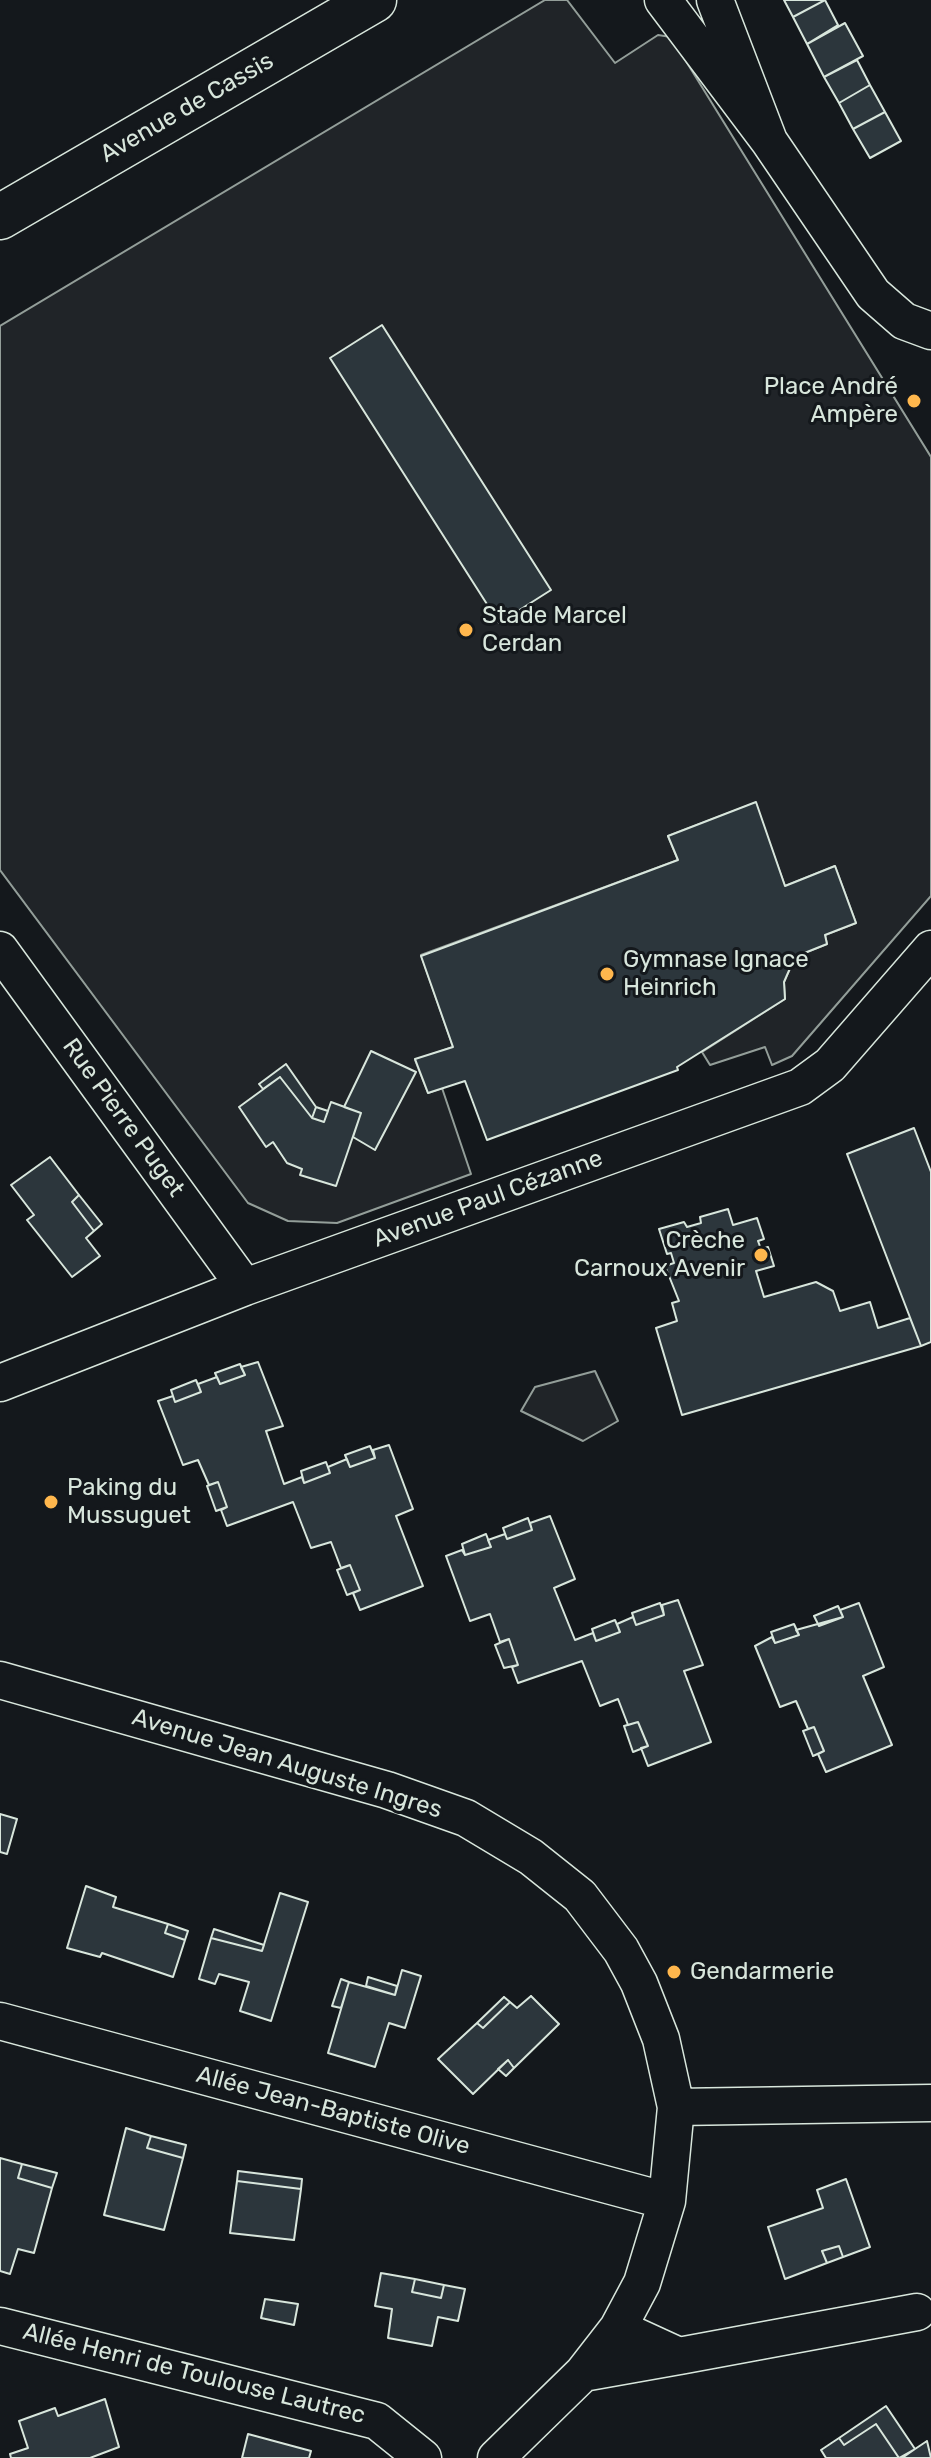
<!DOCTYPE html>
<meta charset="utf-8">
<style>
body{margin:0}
canvas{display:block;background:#14181c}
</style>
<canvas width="931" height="2458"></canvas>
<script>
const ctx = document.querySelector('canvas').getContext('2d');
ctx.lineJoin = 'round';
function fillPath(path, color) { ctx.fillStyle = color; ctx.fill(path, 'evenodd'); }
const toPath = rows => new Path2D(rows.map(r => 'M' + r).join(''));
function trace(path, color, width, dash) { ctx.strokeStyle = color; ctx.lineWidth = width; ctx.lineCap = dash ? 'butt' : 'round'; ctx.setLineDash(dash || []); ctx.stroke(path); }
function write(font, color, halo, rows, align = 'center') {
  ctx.font = font + ' Rubik,sans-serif'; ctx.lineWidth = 6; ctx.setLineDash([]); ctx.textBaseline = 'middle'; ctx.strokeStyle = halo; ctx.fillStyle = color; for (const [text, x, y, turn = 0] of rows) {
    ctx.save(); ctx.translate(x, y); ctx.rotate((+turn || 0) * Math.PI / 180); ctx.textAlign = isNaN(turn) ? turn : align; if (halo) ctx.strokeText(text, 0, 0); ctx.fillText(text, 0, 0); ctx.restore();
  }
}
const green = toPath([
 [545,0,567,0,615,63,658,35,671,37,931,457,931,896,792,1056,772,1065,765,1047,710,1065,702,1052,785,999,784,982,791,966,802,954,827,944,825,935,856,923,835,866,785,886,755,803,668,836,678,860,421,955,453,1047,415,1060,428,1093,442,1088,471,1174,337,1223,288,1221,248,1203,0,870,0,326,545,0],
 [595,1371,618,1421,583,1441,521,1411,535,1387,595,1371]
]);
const building = toPath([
 [784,0,825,0,793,17,784,0],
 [825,0,838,25,807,44,793,17,825,0],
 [845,23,863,56,824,77,807,44,845,23],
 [857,60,870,85,839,103,824,77,857,60],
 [870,85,885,112,853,129,839,103,870,85],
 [885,112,901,141,870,158,853,129,885,112],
 [382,325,551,590,499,623,330,358,382,325],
 [756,802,785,886,835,866,856,923,825,935,827,944,802,954,791,966,784,982,785,999,677,1067,678,1070,487,1140,465,1081,428,1093,415,1059,453,1047,421,956,678,860,668,836,756,802],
 [371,1051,416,1072,375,1150,353,1137,361,1113,344,1107,371,1051],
 [286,1064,316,1107,312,1118,280,1077,263,1089,259,1084,286,1064],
 [280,1077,312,1118,324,1122,331,1102,361,1113,336,1186,300,1175,302,1169,287,1163,273,1142,266,1147,239,1107,280,1077],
 [316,1107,328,1111,324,1122,312,1118,316,1107],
 [914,1128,931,1172,931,1342,921,1346,847,1154,914,1128],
 [50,1157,79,1195,72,1202,94,1231,86,1238,100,1256,72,1277,27,1220,34,1215,11,1185,50,1157],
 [79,1195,102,1224,94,1231,72,1202,79,1195],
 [728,1209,733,1225,757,1218,764,1239,758,1241,761,1249,768,1247,774,1266,756,1271,764,1297,816,1282,833,1291,840,1311,870,1302,878,1328,910,1318,921,1346,682,1415,656,1328,677,1321,672,1303,679,1301,665,1266,674,1263,671,1253,667,1254,659,1229,684,1222,687,1227,701,1223,700,1217,728,1209],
 [258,1362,283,1426,266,1431,284,1484,302,1477,304,1483,330,1473,328,1467,347,1459,350,1467,375,1458,373,1450,389,1445,413,1509,396,1516,423,1586,360,1610,353,1593,360,1590,350,1565,341,1568,331,1542,311,1548,293,1502,227,1526,221,1510,227,1507,218,1482,209,1485,198,1460,183,1465,158,1401,173,1396,175,1402,201,1392,198,1384,217,1377,220,1384,245,1375,241,1367,258,1362],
 [240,1364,245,1375,220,1384,215,1373,240,1364],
 [196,1380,201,1392,175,1402,171,1390,196,1380],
 [370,1446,375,1458,350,1467,345,1455,370,1446],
 [326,1462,330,1473,304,1483,301,1471,326,1462],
 [218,1482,227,1507,216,1511,207,1486,218,1482],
 [550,1516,575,1579,554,1588,575,1640,593,1633,596,1641,620,1632,617,1624,633,1617,636,1625,664,1615,662,1605,678,1600,703,1665,684,1671,711,1742,648,1766,641,1748,648,1746,638,1722,628,1725,618,1699,600,1706,582,1661,518,1683,512,1667,518,1665,509,1639,500,1642,490,1614,470,1621,446,1556,462,1550,465,1555,491,1547,488,1540,505,1534,507,1539,532,1530,530,1523,550,1516],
 [528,1518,532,1530,507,1539,503,1528,528,1518],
 [486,1534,491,1547,465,1555,462,1544,486,1534],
 [350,1565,360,1590,347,1595,337,1570,350,1565],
 [660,1603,664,1615,636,1625,632,1613,660,1603],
 [859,1603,884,1667,863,1676,892,1745,826,1772,818,1754,824,1751,814,1727,808,1729,796,1701,780,1707,755,1646,772,1637,775,1643,799,1635,796,1630,843,1617,840,1610,859,1603],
 [838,1606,843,1617,819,1626,814,1616,838,1606],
 [615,1620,620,1632,596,1641,592,1629,615,1620],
 [794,1624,799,1635,775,1643,771,1632,794,1624],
 [509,1639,518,1665,504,1668,495,1645,509,1639],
 [638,1722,648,1746,633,1752,624,1726,638,1722],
 [814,1727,824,1751,813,1756,803,1731,814,1727],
 [0,1814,17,1819,7,1854,0,1852,0,1814],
 [86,1886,116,1897,113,1907,168,1924,165,1933,185,1940,173,1977,102,1953,100,1957,67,1948,86,1886],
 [280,1893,308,1902,271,2021,240,2011,249,1982,219,1974,215,1984,199,1979,211,1938,262,1951,280,1893],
 [168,1924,188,1931,185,1940,165,1933,168,1924],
 [214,1929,264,1945,262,1951,211,1938,214,1929],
 [402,1970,421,1976,405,2028,389,2023,375,2067,328,2053,349,1982,395,1995,402,1970],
 [368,1977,397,1986,395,1995,366,1986,368,1977],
 [341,1979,349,1982,341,2008,332,2006,341,1979],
 [531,1996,559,2024,514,2068,508,2060,473,2094,438,2059,477,2023,483,2028,510,2002,517,2008,531,1996],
 [504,1997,510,2002,483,2028,477,2023,504,1997],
 [508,2060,514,2068,506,2076,498,2069,508,2060],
 [126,2128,151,2136,147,2148,183,2158,164,2230,104,2215,126,2128],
 [151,2136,186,2145,183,2158,147,2148,151,2136],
 [0,2158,22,2164,18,2178,52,2188,34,2253,18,2249,10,2274,0,2271,0,2158],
 [22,2164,57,2173,52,2188,18,2178,22,2164],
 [238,2171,302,2179,301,2189,237,2181,238,2171],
 [846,2179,870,2247,843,2257,839,2246,822,2251,827,2263,785,2279,768,2227,823,2208,817,2190,846,2179],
 [237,2181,301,2189,294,2240,230,2233,237,2181],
 [839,2246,843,2257,827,2263,822,2251,839,2246],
 [381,2273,415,2279,412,2292,441,2298,444,2285,465,2289,458,2321,438,2317,432,2346,388,2338,392,2309,375,2306,381,2273],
 [415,2279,444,2285,441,2298,412,2292,415,2279],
 [265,2299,298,2304,294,2325,261,2318,265,2299],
 [105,2399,119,2447,90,2458,11,2458,10,2454,28,2448,19,2421,55,2408,58,2416,105,2399],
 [886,2406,915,2449,899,2458,876,2424,844,2445,839,2438,886,2406],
 [876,2424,899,2458,826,2458,821,2450,839,2438,844,2445,876,2424],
 [248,2434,311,2451,309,2458,242,2458,248,2434],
 [927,2441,931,2458,902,2458,915,2449,927,2441]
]);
const minor = toPath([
 [663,0,769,141,715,0],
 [769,141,873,294,904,321,931,331],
 [0,950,245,1287],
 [0,1383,245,1287,800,1087,830,1065,931,949],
 [0,1680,387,1790,466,1818,531,1857,580,1896,621,1950,639,1983,661,2039,676,2107,667,2201,642,2283,618,2328,583,2373,496,2458],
 [0,2021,667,2201],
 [676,2107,931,2103],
 [0,2326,377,2421,423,2458],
 [618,2328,679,2356,917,2312],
 [583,2373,679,2356]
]);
const secondary = toPath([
 [0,217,374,0]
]);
const markers = [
 [914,401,8,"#ffb74d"],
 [466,630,8,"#ffb74d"],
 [607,974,8,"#ffb74d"],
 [761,1255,8,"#ffb74d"],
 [51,1502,8,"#ffb74d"],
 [674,1972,8,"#ffb74d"]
];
const streetNames = [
 ["Avenue de Cassis",187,108,-30],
 ["Rue Pierre Puget",123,1118,54],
 ["Avenue Paul Cézanne",488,1199,-20],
 ["Avenue Jean Auguste Ingres",287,1764,17],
 ["Allée Jean-Baptiste Olive",333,2111,15],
 ["Allée Henri de Toulouse Lautrec",194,2374,14]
];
const poiNames = [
 ["Place André",898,387,"right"],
 ["Ampère",898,415,"right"],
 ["Stade Marcel",482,616],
 ["Cerdan",482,644],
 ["Gymnase Ignace",623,960],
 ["Heinrich",623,988],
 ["Crèche",745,1241,"right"],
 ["Carnoux Avenir",745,1269,"right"],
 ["Paking du",67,1488],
 ["Mussuguet",67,1516],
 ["Gendarmerie",690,1972]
];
fillPath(green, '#202428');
trace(green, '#939e99', 2);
fillPath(building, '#2c363c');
trace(building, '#d8e6dc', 2);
trace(minor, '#d8e6dc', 39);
trace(secondary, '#d8e6dc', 47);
trace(minor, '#14181c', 36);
trace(secondary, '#14181c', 44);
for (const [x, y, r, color] of markers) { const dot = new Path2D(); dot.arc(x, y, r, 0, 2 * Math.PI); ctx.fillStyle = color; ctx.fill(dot); trace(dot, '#14181c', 3); }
write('24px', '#d8e6dc', '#14181c', streetNames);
write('24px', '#d8e6dc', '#14181c', poiNames, 'left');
</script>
